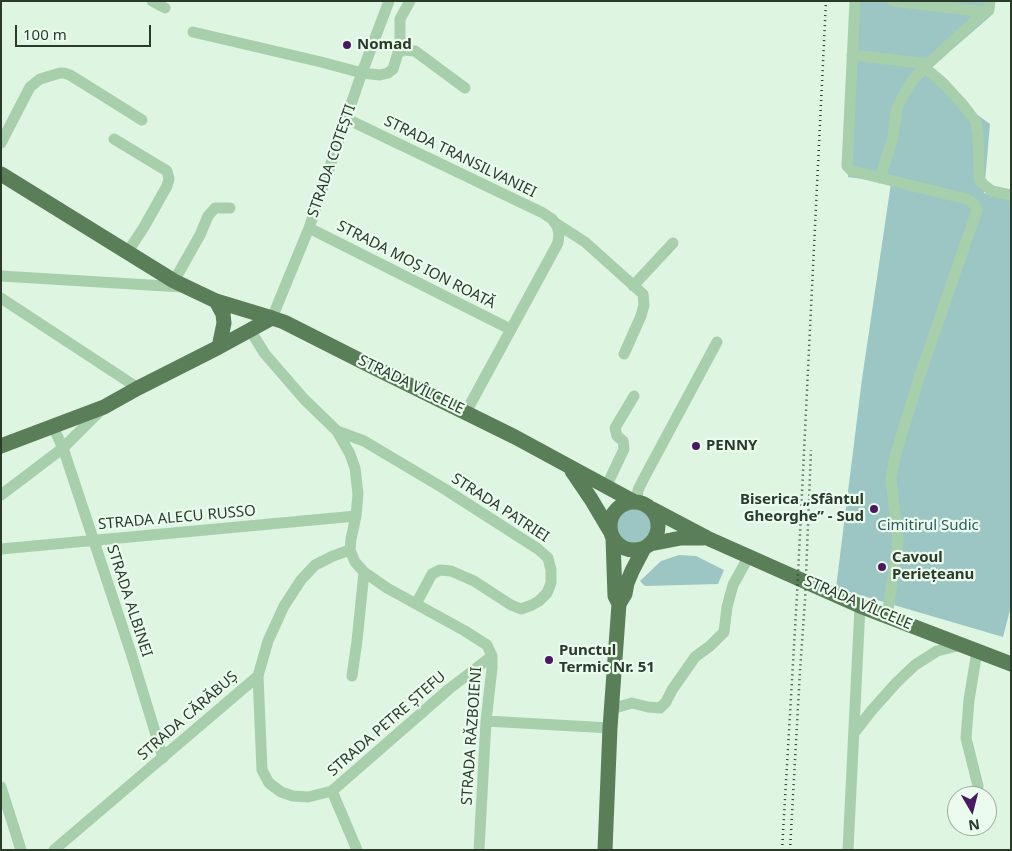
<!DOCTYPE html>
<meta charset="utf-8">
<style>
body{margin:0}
#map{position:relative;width:1012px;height:851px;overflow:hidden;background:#def5e1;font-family:"Noto Sans",sans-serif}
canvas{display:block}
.frame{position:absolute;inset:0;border:2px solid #2a3b29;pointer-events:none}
.north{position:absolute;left:947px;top:786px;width:50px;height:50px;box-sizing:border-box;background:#ebfcee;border:1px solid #9eaf9f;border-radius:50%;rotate:172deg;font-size:14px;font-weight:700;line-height:20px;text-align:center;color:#2a3b29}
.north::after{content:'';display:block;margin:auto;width:18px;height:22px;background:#4a1961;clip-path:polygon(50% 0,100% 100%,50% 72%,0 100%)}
.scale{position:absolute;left:15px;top:25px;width:136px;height:22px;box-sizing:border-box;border:2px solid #2a3b29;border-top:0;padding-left:6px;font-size:15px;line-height:18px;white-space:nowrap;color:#2a3b29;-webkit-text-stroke:4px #ebfcee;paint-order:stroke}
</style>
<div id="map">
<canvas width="1012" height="851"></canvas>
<div class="frame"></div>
<div class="north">N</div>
<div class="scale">100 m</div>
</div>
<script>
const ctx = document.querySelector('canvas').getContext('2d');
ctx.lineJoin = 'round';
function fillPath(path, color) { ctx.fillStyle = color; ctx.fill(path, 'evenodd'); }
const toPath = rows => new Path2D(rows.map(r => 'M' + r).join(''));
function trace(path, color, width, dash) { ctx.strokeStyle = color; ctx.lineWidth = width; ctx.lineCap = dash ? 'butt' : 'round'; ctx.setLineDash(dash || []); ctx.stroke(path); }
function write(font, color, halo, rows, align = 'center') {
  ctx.font = font + ' "Noto Sans",sans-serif'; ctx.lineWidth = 4.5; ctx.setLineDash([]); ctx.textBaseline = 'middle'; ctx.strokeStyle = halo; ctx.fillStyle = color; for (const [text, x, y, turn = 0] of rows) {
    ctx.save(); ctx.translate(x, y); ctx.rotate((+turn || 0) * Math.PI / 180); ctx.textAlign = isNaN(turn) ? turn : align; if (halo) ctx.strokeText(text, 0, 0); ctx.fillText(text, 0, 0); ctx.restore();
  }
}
const green = toPath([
 [859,1,995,1,993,14,932,67,972,111,990,124,984,193,1011,200,1011,606,1003,637,836,588,862,379,891,183,848,177],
 '617 526a17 17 0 1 1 34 0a17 17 0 1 1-34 0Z',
 [679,555,696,556,724,570,718,584,645,586,640,581,661,561]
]);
const minor = toPath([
 [152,1,165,8],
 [855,1,847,166,852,171,967,199,974,204,977,210,920,375,895,456,891,479,898,542,887,617],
 [893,1,986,12],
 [193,32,321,62,362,73,380,75,388,73,393,69,398,53,404,50,415,51,465,88],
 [404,50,400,40,400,19,410,1],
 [852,55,928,64],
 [924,67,943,83,964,106,976,122,978,134,979,179,983,184,992,191,1011,195],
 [347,119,543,213,552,219,557,226,559,233,558,243,466,412],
 [114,139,167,171,169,179,167,186,144,227,127,253],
 [1,143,30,87,40,79,60,73,64,73,70,75,142,120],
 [880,178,893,137,897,107,912,81,928,64,980,16,989,10,990,1],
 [554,222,585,242,643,294,644,305,641,316,624,354],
 [309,228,510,329],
 [1,276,182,287],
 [174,281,200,235,208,216,215,208,230,208],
 [633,286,673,243],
 [1,298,138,388],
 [272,318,309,228,360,78,389,1],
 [250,330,265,354,304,399,337,431,350,454,355,468,358,494,356,516,351,539,350,550,355,562,364,572,387,588,465,631,487,645,492,656,492,668,486,721,479,850],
 [53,427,63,448,131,653,163,758],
 [337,431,364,441,443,488,538,549,548,558,551,570,551,583,547,593,539,601,532,605,521,609,511,605,474,581,451,571,440,570,432,574,416,604],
 [606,487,624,449,623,441,617,436,615,428,634,396],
 [1,495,63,448,101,410],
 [637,501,638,490,644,478,717,342],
 [1,549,356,516],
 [350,550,333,556,315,565,301,580,284,606,268,641,258,676,262,770,269,783,281,792,293,796,308,797,332,791,449,689,492,656],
 [977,651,969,700,966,738,978,786],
 [352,676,357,641,364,572],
 [611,709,632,703,648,707,660,708,666,702,672,690,695,657,710,646,724,632,727,607,733,585,749,556],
 [486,721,610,728],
 [854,733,872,710,897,682,915,665,937,651,962,645],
 [1,787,21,850],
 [332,791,357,850],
 [54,850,258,676],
 [848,850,860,606]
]);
const major = toPath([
 [1,174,174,281,216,301,272,318],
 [216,301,223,314,224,323,219,347],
 [1,446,104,407,138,388,219,347,272,318,284,322,375,368,515,437,633,501],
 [572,471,591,499,610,531],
 '610 526a24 24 0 1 1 48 0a24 24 0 1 1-48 0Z',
 [652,509,707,538,860,606,1011,664],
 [613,538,615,596,619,604],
 [650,544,681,538,703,538],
 [605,850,610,728,619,604,625,594,627,583,632,571,644,548]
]);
const rail = toPath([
 [782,850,797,595,826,1],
 [790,850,800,671,805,600,811,450]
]);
const markers = [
 [347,45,5,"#4a1961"],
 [696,446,5,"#4a1961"],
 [874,509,5,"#4a1961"],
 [882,567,5,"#4a1961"],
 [549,660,5,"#4a1961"]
];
const poiNames = [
 ["Nomad",357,45],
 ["PENNY",706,446],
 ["Biserica „Sfântul",864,500,"right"],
 ["Gheorghe” - Sud",864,517,"right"],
 ["Cavoul",892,558],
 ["Periețeanu",892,575],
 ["Punctul",559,651],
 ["Termic Nr. 51",559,668]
];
const streetNames = [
 ["STRADA TRANSILVANIEI",460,157,26],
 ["STRADA COTEȘTI",332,161,-71],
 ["STRADA MOȘ ION ROATĂ",416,265,27],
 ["STRADA VÎLCELE",411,385,26],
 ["STRADA PATRIEI",500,508,33],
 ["STRADA ALECU RUSSO",177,518,-5],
 ["STRADA ALBINEI",129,601,72],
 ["STRADA VÎLCELE",858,603,23],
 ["STRADA CĂRĂBUȘ",188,716,-41],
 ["STRADA PETRE ȘTEFU",387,724,-41],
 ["STRADA RĂZBOIENI",472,736,-86]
];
const parkNames = [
 ["Cimitirul Sudic",928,526]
];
fillPath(green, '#9cc6c4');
trace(minor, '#a8cfab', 11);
trace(major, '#5a7e58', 15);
trace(rail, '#2a3b29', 2.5, [1, 4]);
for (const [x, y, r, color] of markers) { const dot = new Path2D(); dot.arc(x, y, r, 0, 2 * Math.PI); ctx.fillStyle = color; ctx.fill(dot); trace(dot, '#ebfcee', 2); }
write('bold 15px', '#2a3b29', '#ebfcee', poiNames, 'left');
write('15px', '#2a3b29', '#ebfcee', streetNames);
write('15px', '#2a5c5b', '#ebfcee', parkNames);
</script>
